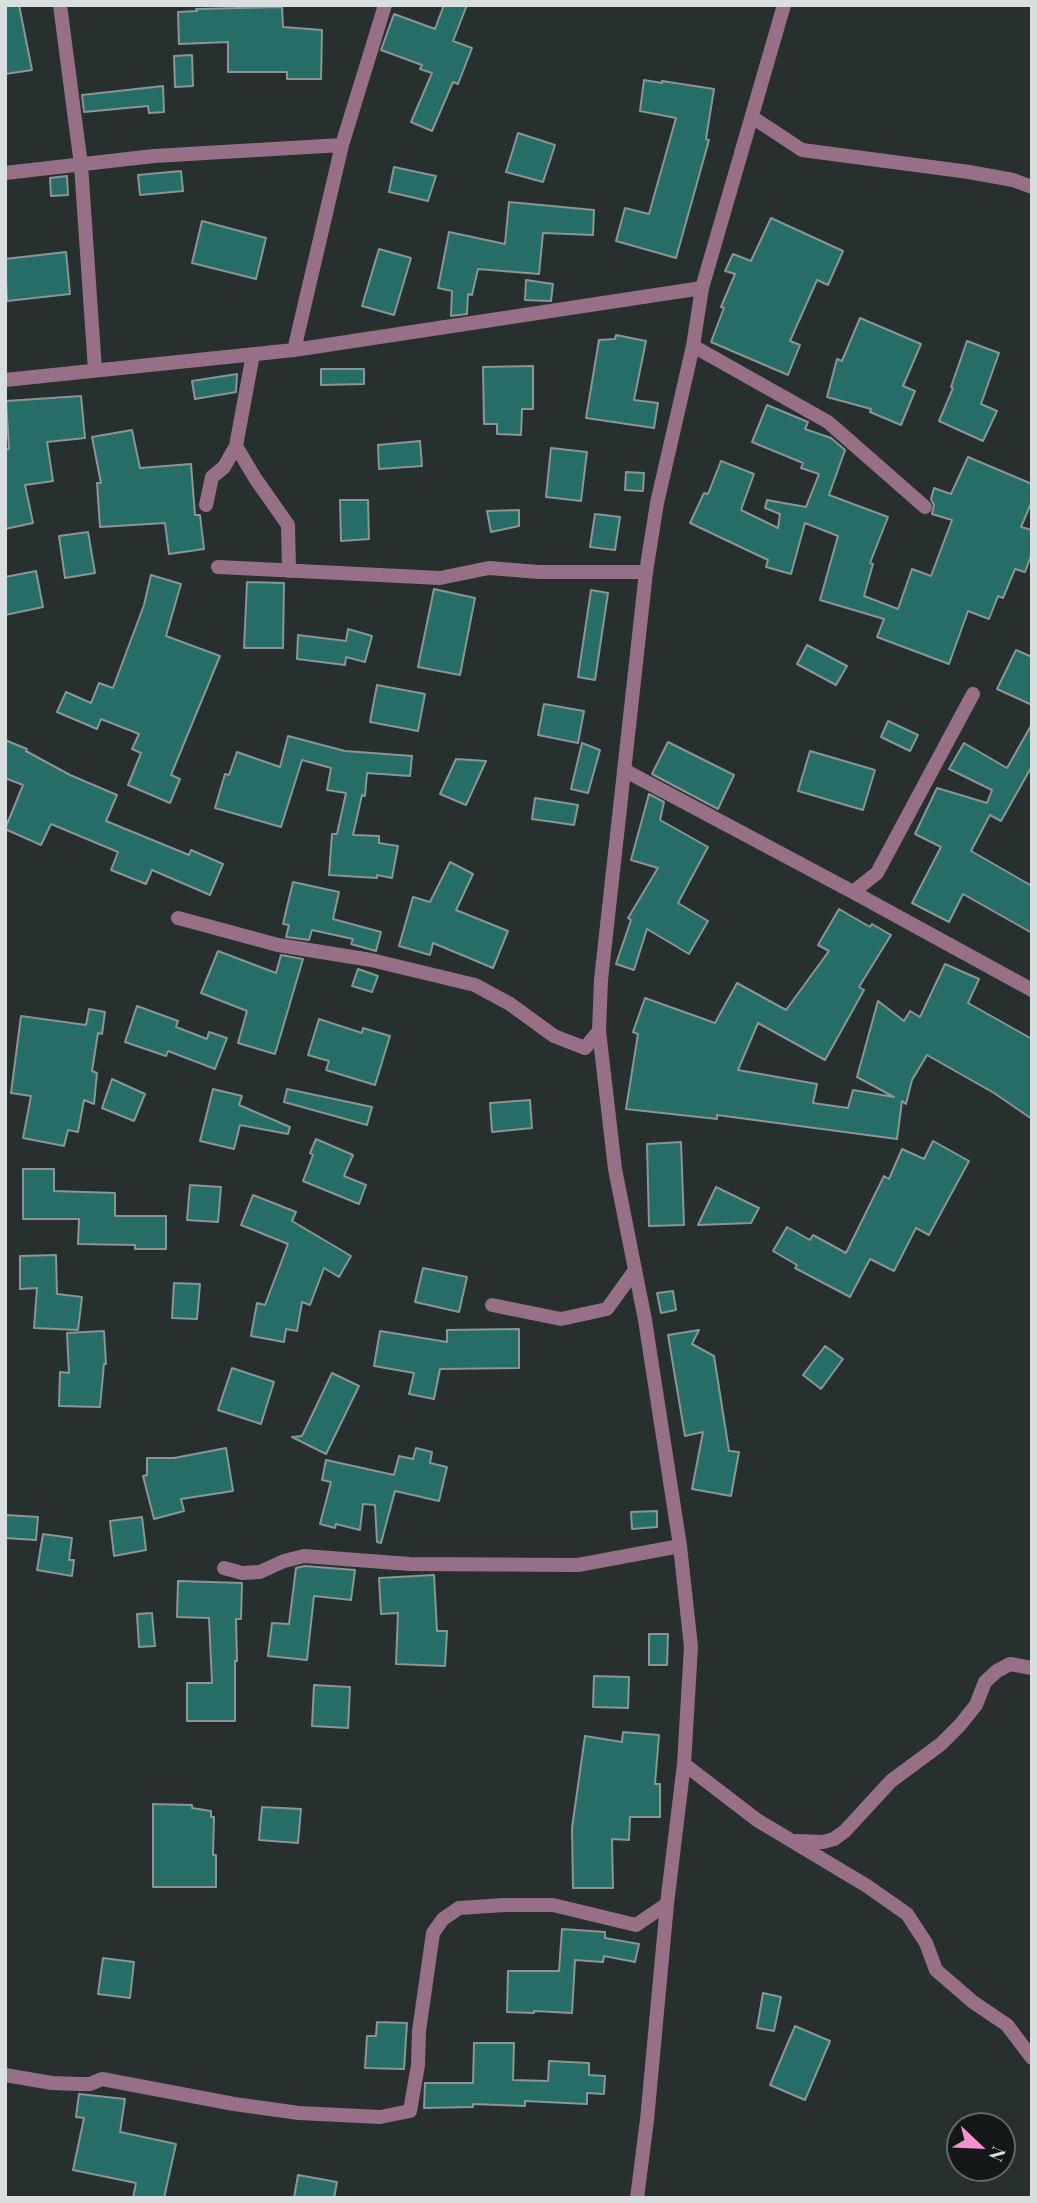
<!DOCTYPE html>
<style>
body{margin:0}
#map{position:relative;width:1037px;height:2203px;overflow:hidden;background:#27302f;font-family:"Playfair Display",serif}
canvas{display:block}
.frame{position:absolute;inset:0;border:7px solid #d9dfde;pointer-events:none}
.north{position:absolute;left:946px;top:2112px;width:70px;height:70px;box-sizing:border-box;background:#131717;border:2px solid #626767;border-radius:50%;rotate:113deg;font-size:19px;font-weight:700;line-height:28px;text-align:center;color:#d9dfde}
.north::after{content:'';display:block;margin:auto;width:24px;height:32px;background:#f690cf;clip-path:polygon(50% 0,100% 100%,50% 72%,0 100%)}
</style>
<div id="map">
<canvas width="1037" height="2203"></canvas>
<div class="frame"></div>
<div class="north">N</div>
</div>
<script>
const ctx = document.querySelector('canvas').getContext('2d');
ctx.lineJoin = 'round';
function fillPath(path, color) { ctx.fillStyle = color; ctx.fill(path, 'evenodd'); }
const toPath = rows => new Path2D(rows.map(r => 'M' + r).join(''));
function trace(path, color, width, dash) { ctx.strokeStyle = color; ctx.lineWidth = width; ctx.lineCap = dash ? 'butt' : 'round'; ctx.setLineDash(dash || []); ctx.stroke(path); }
const building = toPath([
 [5,5,19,5,32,70,5,74,5,5],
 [444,5,467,5,453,41,472,48,458,84,453,82,432,131,411,122,432,73,420,69,422,65,381,50,394,14,435,29,444,5],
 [282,7,283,27,322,30,321,79,287,79,287,72,228,72,228,42,179,44,178,12,197,11,196,9,282,7],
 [192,55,193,86,175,87,174,56,192,55],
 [644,80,662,83,662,81,714,89,706,139,709,140,676,258,616,241,625,208,649,214,676,118,640,111,644,80],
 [163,86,164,112,149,113,148,106,84,112,82,95,163,86],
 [518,133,555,145,543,182,506,172,518,133],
 [394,167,436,176,428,201,389,192,394,167],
 [181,171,183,191,140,195,138,175,181,171],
 [67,176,68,195,51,196,50,178,67,176],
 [509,202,594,210,593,235,543,233,539,274,478,269,472,295,468,294,467,314,451,316,452,291,438,288,449,232,505,244,509,202],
 [771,218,843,251,828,285,817,280,790,341,800,345,788,375,711,342,724,308,721,307,735,274,725,271,733,254,751,261,771,218],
 [202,221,266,238,256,279,192,263,202,221],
 [379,249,411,258,394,315,362,306,379,249],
 [66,252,70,294,7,301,5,259,66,252],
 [526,280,553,284,551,301,525,300,526,280],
 [860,318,921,344,903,386,915,391,901,425,870,412,871,409,827,397,837,359,842,361,860,318],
 [616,335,646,341,634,400,658,403,654,428,586,418,599,340,615,339,616,335],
 [967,341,999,353,981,404,997,411,983,441,939,421,953,388,951,387,967,341],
 [533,366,533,409,522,409,521,435,497,434,497,424,484,424,483,367,533,366],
 [321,369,364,369,364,384,321,385,321,369],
 [237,374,236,392,195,399,192,381,237,374],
 [81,396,85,438,47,442,53,481,25,485,33,523,5,529,5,449,9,449,6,401,81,396],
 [767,405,808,422,805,429,831,438,845,450,829,495,888,517,870,563,873,564,864,596,898,609,912,569,931,576,952,520,932,514,934,505,931,499,934,488,951,494,968,457,1032,484,1032,501,1021,527,1032,530,1032,553,1025,572,1015,569,1003,598,998,596,989,619,968,611,949,664,877,637,884,619,820,600,838,536,805,523,791,574,766,567,768,560,690,523,704,493,708,494,721,461,754,474,741,510,778,528,780,514,765,508,767,500,806,507,819,474,801,468,803,463,752,442,767,405],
 [132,430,140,468,191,464,195,515,200,515,204,549,169,554,165,523,100,527,97,483,101,483,92,437,132,430],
 [420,441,422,466,379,469,378,445,420,441],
 [551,448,587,452,581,501,546,497,551,448],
 [626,472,644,473,643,491,625,490,626,472],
 [340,500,368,500,369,539,341,541,340,500],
 [519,510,519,526,491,532,487,511,519,510],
 [595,514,620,517,615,550,590,547,595,514],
 [88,532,95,573,65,578,59,536,88,532],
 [36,571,43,607,5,615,5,577,36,571],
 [151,575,181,584,166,636,220,656,171,775,180,779,170,803,128,785,141,753,132,749,139,734,101,719,97,729,57,712,66,692,91,703,99,683,113,688,144,605,151,575],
 [247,582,284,583,283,648,244,648,247,582],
 [434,589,475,598,460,675,418,667,434,589],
 [591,590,608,593,595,680,578,677,591,590],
 [348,629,372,636,365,662,346,657,345,665,297,659,298,635,346,641,348,629],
 [807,645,847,666,836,685,797,664,807,645],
 [1016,650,1032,657,1032,705,997,689,1016,650],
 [377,685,425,694,418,731,370,722,377,685],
 [544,704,584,711,578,743,538,735,544,704],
 [888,721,918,735,910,751,881,737,888,721],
 [1032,724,1032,766,1001,821,990,815,971,851,1032,886,1032,933,963,894,949,922,912,903,941,847,915,834,937,788,987,803,992,790,949,769,964,743,1007,768,1032,724],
 [288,736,345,751,412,756,410,776,367,773,365,796,362,795,353,835,379,836,379,843,398,846,392,878,377,875,377,878,329,875,332,834,337,834,346,793,327,790,331,768,302,760,281,827,215,808,225,774,229,775,237,752,280,767,288,736],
 [5,740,27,749,26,751,70,775,117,795,106,821,189,855,191,850,223,864,210,895,152,870,146,884,111,870,118,852,51,824,41,845,5,829,23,785,5,778,5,740],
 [668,742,734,775,718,809,652,774,668,742],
 [582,743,600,750,588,793,571,789,582,743],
 [810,751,875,770,863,810,798,791,810,751],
 [456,759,486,761,466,805,440,794,456,759],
 [649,794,664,802,660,820,708,847,678,903,708,921,689,954,647,929,634,970,616,964,631,920,628,918,658,868,631,860,649,794],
 [535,798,578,805,574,825,532,819,535,798],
 [450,862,473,874,456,910,508,931,493,968,433,943,430,955,399,946,413,897,430,902,450,862],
 [293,882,339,892,333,919,381,932,376,951,351,944,353,939,312,930,309,940,286,937,289,925,283,924,293,882],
 [839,909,870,927,872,924,891,935,859,987,864,990,825,1060,758,1023,738,1070,817,1084,813,1103,848,1108,853,1090,894,1097,857,1077,878,1001,904,1021,910,1011,920,1017,945,964,979,979,968,1003,1032,1039,1032,1119,994,1093,927,1055,912,1080,906,1104,902,1101,897,1139,717,1115,717,1119,626,1109,638,1034,633,1032,645,998,715,1023,737,983,786,1010,829,951,818,945,839,909],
 [218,951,276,973,281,955,303,959,275,1054,238,1043,247,1011,201,993,218,951],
 [358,969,378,976,372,992,352,986,358,969],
 [137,1006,178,1021,176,1027,207,1039,209,1032,227,1038,215,1069,168,1051,166,1056,125,1042,137,1006],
 [89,1009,105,1012,102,1034,98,1033,92,1071,97,1073,94,1104,84,1100,78,1132,68,1130,64,1146,23,1138,31,1096,11,1093,21,1016,86,1025,89,1009],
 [319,1019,362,1033,363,1028,390,1036,375,1085,326,1070,329,1061,308,1055,319,1019],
 [112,1079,145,1094,134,1121,102,1108,112,1079],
 [213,1089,242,1096,239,1105,290,1127,288,1134,240,1125,234,1149,200,1141,213,1089],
 [287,1089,372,1107,367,1125,284,1102,287,1089],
 [530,1100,532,1128,492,1132,490,1103,530,1100],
 [316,1139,353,1155,344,1176,366,1185,359,1204,303,1181,313,1155,310,1153,316,1139],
 [933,1141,969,1161,929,1235,916,1228,894,1271,870,1259,850,1297,795,1268,797,1265,773,1251,787,1227,810,1240,813,1235,846,1253,884,1176,889,1179,902,1149,924,1159,933,1141],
 [681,1142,684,1225,649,1226,647,1144,681,1142],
 [23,1169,54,1169,54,1191,115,1193,115,1216,166,1216,166,1249,135,1249,135,1245,78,1244,79,1219,23,1219,23,1169],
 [190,1185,221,1187,218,1222,187,1220,190,1185],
 [716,1187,759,1208,751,1223,698,1225,716,1187],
 [253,1195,296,1212,292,1221,351,1256,339,1277,324,1268,310,1305,302,1302,297,1331,286,1329,284,1342,251,1336,257,1303,265,1305,288,1244,241,1225,253,1195],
 [56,1255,57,1294,82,1297,78,1330,34,1328,37,1288,20,1289,20,1256,56,1255],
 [423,1268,467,1277,459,1312,415,1302,423,1268],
 [174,1283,200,1284,197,1319,172,1318,174,1283],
 [673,1291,676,1310,661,1313,657,1293,673,1291],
 [519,1329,519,1368,440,1369,434,1399,409,1394,414,1373,374,1366,380,1331,447,1342,447,1330,519,1329],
 [699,1330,692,1344,714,1356,729,1451,739,1452,731,1496,692,1489,703,1432,685,1436,668,1335,699,1330],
 [104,1331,106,1364,104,1364,100,1407,59,1406,60,1372,69,1373,67,1333,104,1331],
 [825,1346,843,1359,821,1389,803,1375,825,1346],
 [232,1368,274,1382,261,1424,218,1410,232,1368],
 [332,1373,359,1386,326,1454,292,1437,302,1436,332,1373],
 [226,1448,233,1491,181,1499,184,1511,154,1519,143,1476,147,1475,147,1458,174,1458,226,1448],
 [416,1448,432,1452,430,1463,447,1467,439,1501,395,1491,381,1543,377,1542,375,1505,363,1504,360,1530,336,1524,335,1528,320,1524,331,1482,322,1480,326,1460,394,1475,399,1456,413,1459,416,1448],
 [657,1511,657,1527,632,1529,631,1512,657,1511],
 [6,1515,38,1517,36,1540,5,1538,6,1515],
 [142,1517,146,1550,114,1556,110,1521,142,1517],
 [43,1534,72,1538,69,1560,74,1560,72,1576,37,1570,43,1534],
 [305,1566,355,1570,351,1600,314,1596,307,1660,268,1656,272,1623,289,1624,296,1568,305,1566],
 [434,1575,437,1631,447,1631,445,1666,396,1664,398,1613,381,1614,379,1578,434,1575],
 [178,1581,242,1583,241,1619,236,1619,237,1661,235,1661,235,1721,187,1721,187,1683,212,1683,209,1618,177,1617,178,1581],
 [152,1613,155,1646,139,1647,137,1614,152,1613],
 [649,1634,668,1634,667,1665,649,1665,649,1634],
 [594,1676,629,1677,628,1708,593,1707,594,1676],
 [314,1685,350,1687,348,1728,312,1726,314,1685],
 [623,1732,659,1735,655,1784,660,1784,660,1817,630,1817,629,1840,612,1839,613,1888,573,1888,572,1828,585,1736,622,1742,623,1732],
 [153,1804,192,1805,192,1808,211,1811,211,1817,214,1817,213,1855,216,1855,216,1887,153,1887,153,1804],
 [262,1807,301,1809,298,1843,259,1840,262,1807],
 [562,1929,605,1932,605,1938,639,1944,635,1962,604,1956,603,1962,575,1960,572,2013,534,2011,534,2013,507,2012,508,1971,559,1971,562,1929],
 [103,1958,134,1962,130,1998,98,1994,103,1958],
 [763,1993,781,1997,774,2031,757,2028,763,1993],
 [377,2022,407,2023,404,2069,365,2068,367,2036,376,2036,377,2022],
 [795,2026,830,2041,805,2100,770,2085,795,2026],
 [474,2043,514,2043,513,2080,548,2081,549,2061,589,2063,589,2075,605,2076,604,2094,587,2093,587,2104,525,2101,525,2106,473,2104,473,2107,424,2108,425,2083,473,2083,474,2043],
 [79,2094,125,2099,120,2132,176,2144,164,2198,133,2198,136,2183,73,2170,84,2118,76,2117,79,2094],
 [298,2175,337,2182,334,2198,294,2198,298,2175]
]);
const street = toPath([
 [60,5,81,165,95,370],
 [752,117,802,150,969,172,1013,180,1032,187],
 [5,173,154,156,342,145],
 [693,346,828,422,925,507],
 [294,350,342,145,385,5],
 [253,354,236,446,255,478,288,525,289,571],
 [5,380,294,350,702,288],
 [206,505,212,477,224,467,236,446],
 [218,567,440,578,489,568,539,572,646,572],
 [624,770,853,892,1032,990],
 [853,892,877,873,973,694],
 [178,918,278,945,371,960,475,985,510,1004,554,1036,585,1048,599,1031],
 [492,1305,561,1319,607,1309,635,1270],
 [224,1568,242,1573,260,1572,284,1561,304,1556,410,1564,578,1565,680,1546],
 [684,1764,757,1820,867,1886,907,1914,926,1943,936,1970,973,2002,1007,2025,1032,2058],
 [796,1841,823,1842,834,1839,845,1831,891,1781,941,1744,960,1725,976,1705,985,1682,997,1671,1010,1664,1032,1668],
 [5,2075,52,2083,79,2084,90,2084,102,2079,234,2104,299,2113,380,2117,410,2111,418,2065,419,2031,433,1933,443,1919,459,1908,504,1905,553,1905,636,1925,667,1904],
 [637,2198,647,2120,667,1904,684,1764,691,1647,680,1546,645,1320,615,1169,599,1031,601,980,646,572,657,503,693,346,702,288,784,5]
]);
fillPath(building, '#266d68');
trace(building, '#8a9594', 2);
trace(street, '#977087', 14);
</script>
